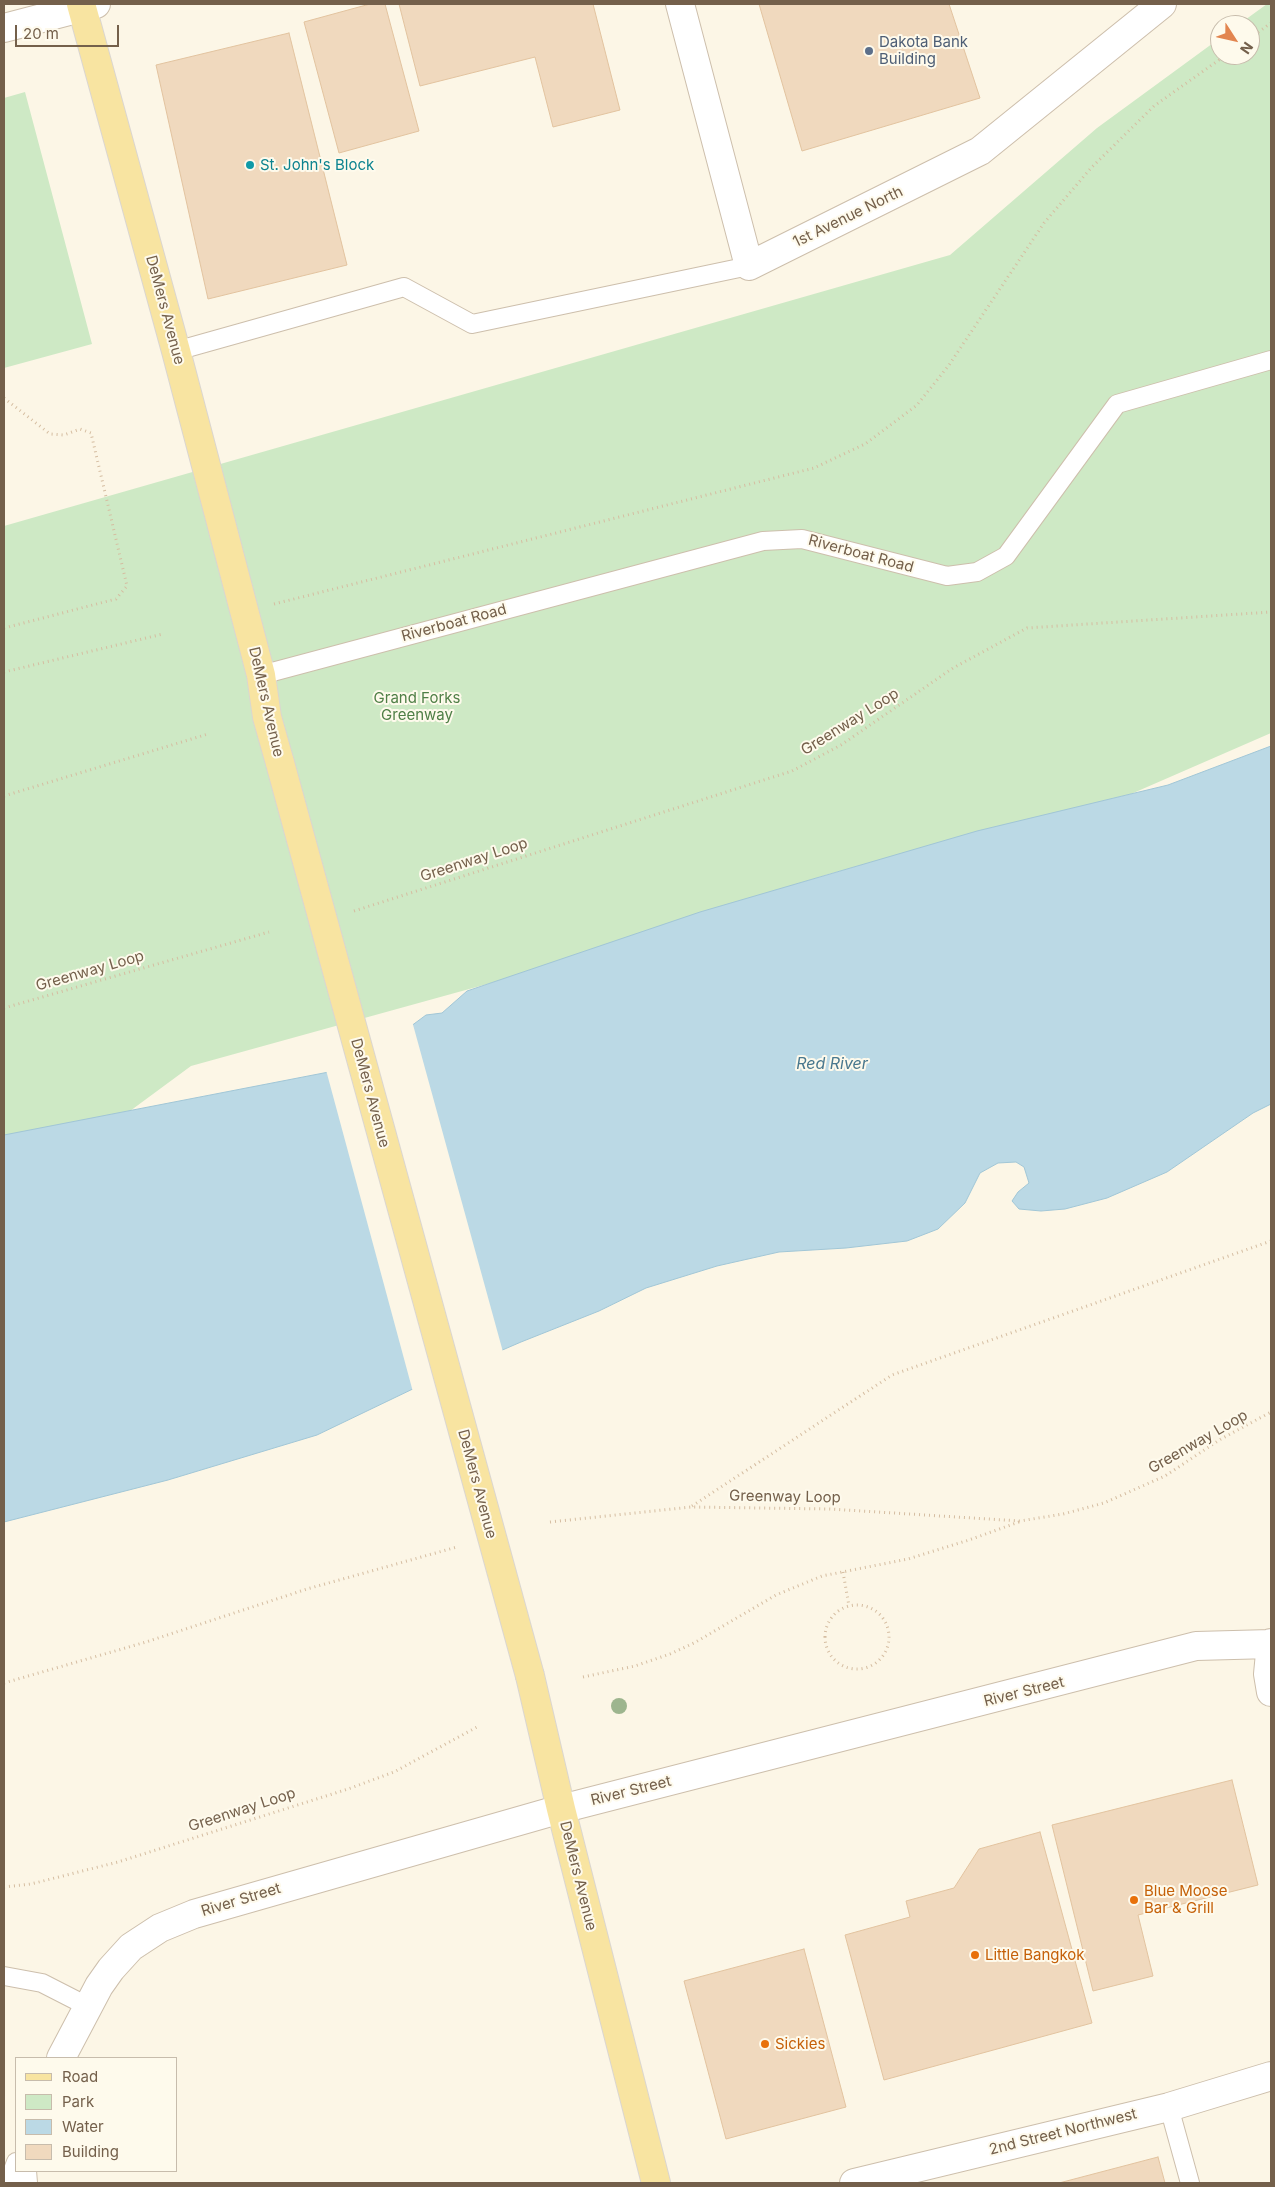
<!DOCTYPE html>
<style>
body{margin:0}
#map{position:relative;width:1275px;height:2187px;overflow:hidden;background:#fcf6e6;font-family:Inter,sans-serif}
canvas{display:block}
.frame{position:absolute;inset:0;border:5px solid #74604b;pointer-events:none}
.legend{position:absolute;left:15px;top:2057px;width:162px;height:115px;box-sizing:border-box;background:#fefaec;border:1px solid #c7bcac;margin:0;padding:6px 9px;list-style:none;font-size:15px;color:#74604b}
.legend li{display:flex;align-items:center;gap:10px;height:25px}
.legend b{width:25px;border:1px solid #c7bcac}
.north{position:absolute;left:1210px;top:15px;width:50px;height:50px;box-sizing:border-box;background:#fefaec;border:1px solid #c7bcac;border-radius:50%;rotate:125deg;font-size:14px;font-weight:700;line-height:20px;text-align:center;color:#74604b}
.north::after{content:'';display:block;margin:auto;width:18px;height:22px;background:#e2854f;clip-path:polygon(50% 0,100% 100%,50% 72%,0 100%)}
.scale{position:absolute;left:15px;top:25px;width:104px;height:22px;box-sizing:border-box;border:2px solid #74604b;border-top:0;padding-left:6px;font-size:15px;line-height:18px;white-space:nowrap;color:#74604b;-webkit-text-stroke:4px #fefaec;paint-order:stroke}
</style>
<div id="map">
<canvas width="1275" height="2187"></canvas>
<div class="frame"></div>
<ul class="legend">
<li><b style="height:6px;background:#f8e4a1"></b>Road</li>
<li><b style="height:14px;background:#cee9c5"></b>Park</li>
<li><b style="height:14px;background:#bbd9e5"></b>Water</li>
<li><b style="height:14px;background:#f0d9be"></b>Building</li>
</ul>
<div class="north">N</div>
<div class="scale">20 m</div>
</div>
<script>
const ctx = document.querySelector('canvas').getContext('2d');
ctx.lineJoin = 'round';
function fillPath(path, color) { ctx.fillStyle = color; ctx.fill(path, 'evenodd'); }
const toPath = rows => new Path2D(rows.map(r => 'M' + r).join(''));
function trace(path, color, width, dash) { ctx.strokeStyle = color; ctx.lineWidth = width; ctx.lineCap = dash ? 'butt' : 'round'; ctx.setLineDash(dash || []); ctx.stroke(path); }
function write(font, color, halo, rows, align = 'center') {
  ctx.font = font + ' Inter,sans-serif'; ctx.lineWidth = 4; ctx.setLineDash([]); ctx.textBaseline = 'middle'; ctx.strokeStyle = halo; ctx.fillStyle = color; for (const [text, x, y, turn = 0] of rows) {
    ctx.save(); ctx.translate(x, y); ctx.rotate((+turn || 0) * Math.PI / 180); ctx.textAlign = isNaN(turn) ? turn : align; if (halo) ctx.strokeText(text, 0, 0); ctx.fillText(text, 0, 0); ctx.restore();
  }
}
const green = toPath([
 [1267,4,1271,4,1271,733,1131,794,829,874,509,978,191,1066,130,1111,4,1137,4,526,950,255,1097,128,1220,38,1220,55,1250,55,1250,25,1238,25],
 [25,92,92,344,4,368,4,98]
]);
const water = toPath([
 [1271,746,1271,1104,1253,1113,1167,1172,1107,1198,1065,1209,1041,1211,1019,1209,1012,1201,1018,1192,1029,1183,1024,1167,1016,1162,998,1163,980,1173,965,1203,938,1229,907,1241,846,1248,779,1252,717,1266,646,1288,599,1311,521,1342,419,1386,317,1435,168,1480,4,1522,4,1135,339,1070,376,1052,426,1015,442,1013,467,991,700,912,977,831,1168,785,1271,746]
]);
const pier = toPath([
 [412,1021,503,1352,413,1392,326,1070,338,1067,356,1056,375,1049]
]);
const building = toPath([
 [370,4,385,4,419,131,339,153,304,22,370,4],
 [399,4,593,4,620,110,553,127,535,57,420,86,399,4],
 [759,4,949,4,980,98,802,151,759,4],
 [289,33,347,265,208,299,156,65,289,33],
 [1232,1780,1258,1885,1138,1915,1153,1976,1093,1991,1052,1825,1232,1780],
 [1040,1832,1092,2023,884,2080,845,1935,910,1917,906,1901,954,1888,979,1849,1040,1832],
 [804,1949,846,2107,726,2139,684,1981,804,1949],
 [1158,2157,1165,2183,1059,2183,1158,2157]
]);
const path = toPath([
 [1250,38,1271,23],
 [4,398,50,434,64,435,80,429,91,433,127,586,116,599,4,628],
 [274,604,814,468,865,444,917,405,949,365,1044,223,1091,168,1154,106,1226,55],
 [4,672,163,634],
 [4,796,208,734],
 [354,911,792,771,841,745,953,668,1027,628,1271,612],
 [4,1008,269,932],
 [692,1506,892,1375,1271,1241],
 [550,1522,691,1507,830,1509,1020,1521,1063,1514,1104,1503,1165,1476,1221,1439,1271,1412],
 [843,1572,849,1606],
 '825 1637a32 32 0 1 1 64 0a32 32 0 1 1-64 0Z',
 [583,1677,635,1666,670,1654,694,1643,776,1595,822,1576,908,1559,969,1540,1019,1522],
 [4,1683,146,1642,307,1589,457,1547],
 [4,1887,31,1884,118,1862,348,1789,394,1772,477,1727]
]);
const service = toPath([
 [176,351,404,287,472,324,749,266],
 [261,675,763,541,802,539,947,576,977,572,1006,556,1117,404,1271,360],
 [4,1976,42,1983,87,2006],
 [1169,2107,1190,2183],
 [8,2183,16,2162]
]);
const minor = toPath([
 [680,4,749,266,980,151,1162,4],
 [4,28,96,4],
 [1271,1643,1268,1674,1271,1692],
 [61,2058,99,1986,111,1969,131,1947,160,1928,194,1914,561,1809,1196,1646,1271,1644],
 [22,2171,23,2183],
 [854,2183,1169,2107,1271,2076]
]);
const primary = toPath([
 [81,4,176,351,261,675,267,717,280,763],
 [530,1676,561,1809,656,2183]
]);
const primaryBridge = toPath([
 [280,763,530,1676]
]);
const trees = [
 [619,1706]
];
const markers = [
 [869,51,5,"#5c6f8a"],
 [250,165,5,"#0f9aa8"],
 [1134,1900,5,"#e8710a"],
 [975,1955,5,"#e8710a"],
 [765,2044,5,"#e8710a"]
];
const serviceNames = [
 ["Dakota Bank",879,42],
 ["Building",879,59]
];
const cultureNames = [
 ["St. John's Block",260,165]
];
const streetNames = [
 ["1st Avenue North",848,217,-26],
 ["DeMers Avenue",165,310,75],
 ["Riverboat Road",861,554,15],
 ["Riverboat Road",454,623,-15],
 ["DeMers Avenue",266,702,77],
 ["Greenway Loop",850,722,-32],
 ["Greenway Loop",474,860,-18],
 ["Greenway Loop",90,971,-16],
 ["DeMers Avenue",370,1093,75],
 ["Greenway Loop",1198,1442,-30],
 ["DeMers Avenue",477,1484,75],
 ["Greenway Loop",785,1497,1],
 ["River Street",1024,1692,-14],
 ["River Street",631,1791,-14],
 ["Greenway Loop",242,1810,-18],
 ["DeMers Avenue",578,1876,76],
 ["River Street",241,1900,-17],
 ["2nd Street Northwest",1063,2132,-14]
];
const parkNames = [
 ["Grand Forks",417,698],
 ["Greenway",417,715]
];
const foodNames = [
 ["Blue Moose",1144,1891],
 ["Bar & Grill",1144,1908],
 ["Little Bangkok",985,1955],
 ["Sickies",775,2044]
];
const waterNames = [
 ["Red River",832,1064]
];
fillPath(green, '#cee9c5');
fillPath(water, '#bbd9e5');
trace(water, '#a1c6d6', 1);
fillPath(pier, '#fcf6e6');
fillPath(building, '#f0d9be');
trace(building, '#e2c39f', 1);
trace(service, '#cdbfac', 20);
trace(minor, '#cdbfac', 30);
trace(primary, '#dbd6d0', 30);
trace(path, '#d5bda1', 3, [1, 4]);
trace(service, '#fff', 18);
trace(minor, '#fff', 28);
trace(primary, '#f8e4a1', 28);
trace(primaryBridge, '#dbd6d0', 30, []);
trace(primaryBridge, '#f8e4a1', 28);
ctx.fillStyle = '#9db58e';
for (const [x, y] of trees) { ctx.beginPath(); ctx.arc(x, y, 8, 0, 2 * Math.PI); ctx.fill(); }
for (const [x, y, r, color] of markers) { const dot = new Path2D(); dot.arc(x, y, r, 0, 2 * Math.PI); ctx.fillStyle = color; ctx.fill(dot); trace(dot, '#fefaec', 2); }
write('15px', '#4e5e75', '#fefaec', serviceNames, 'left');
write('15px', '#0d838f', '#fefaec', cultureNames, 'left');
write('15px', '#74604b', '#fefaec', streetNames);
write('15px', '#4f7f46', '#fefaec', parkNames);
write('15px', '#c56008', '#fefaec', foodNames, 'left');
write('italic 16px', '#49788e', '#fefaec', waterNames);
</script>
